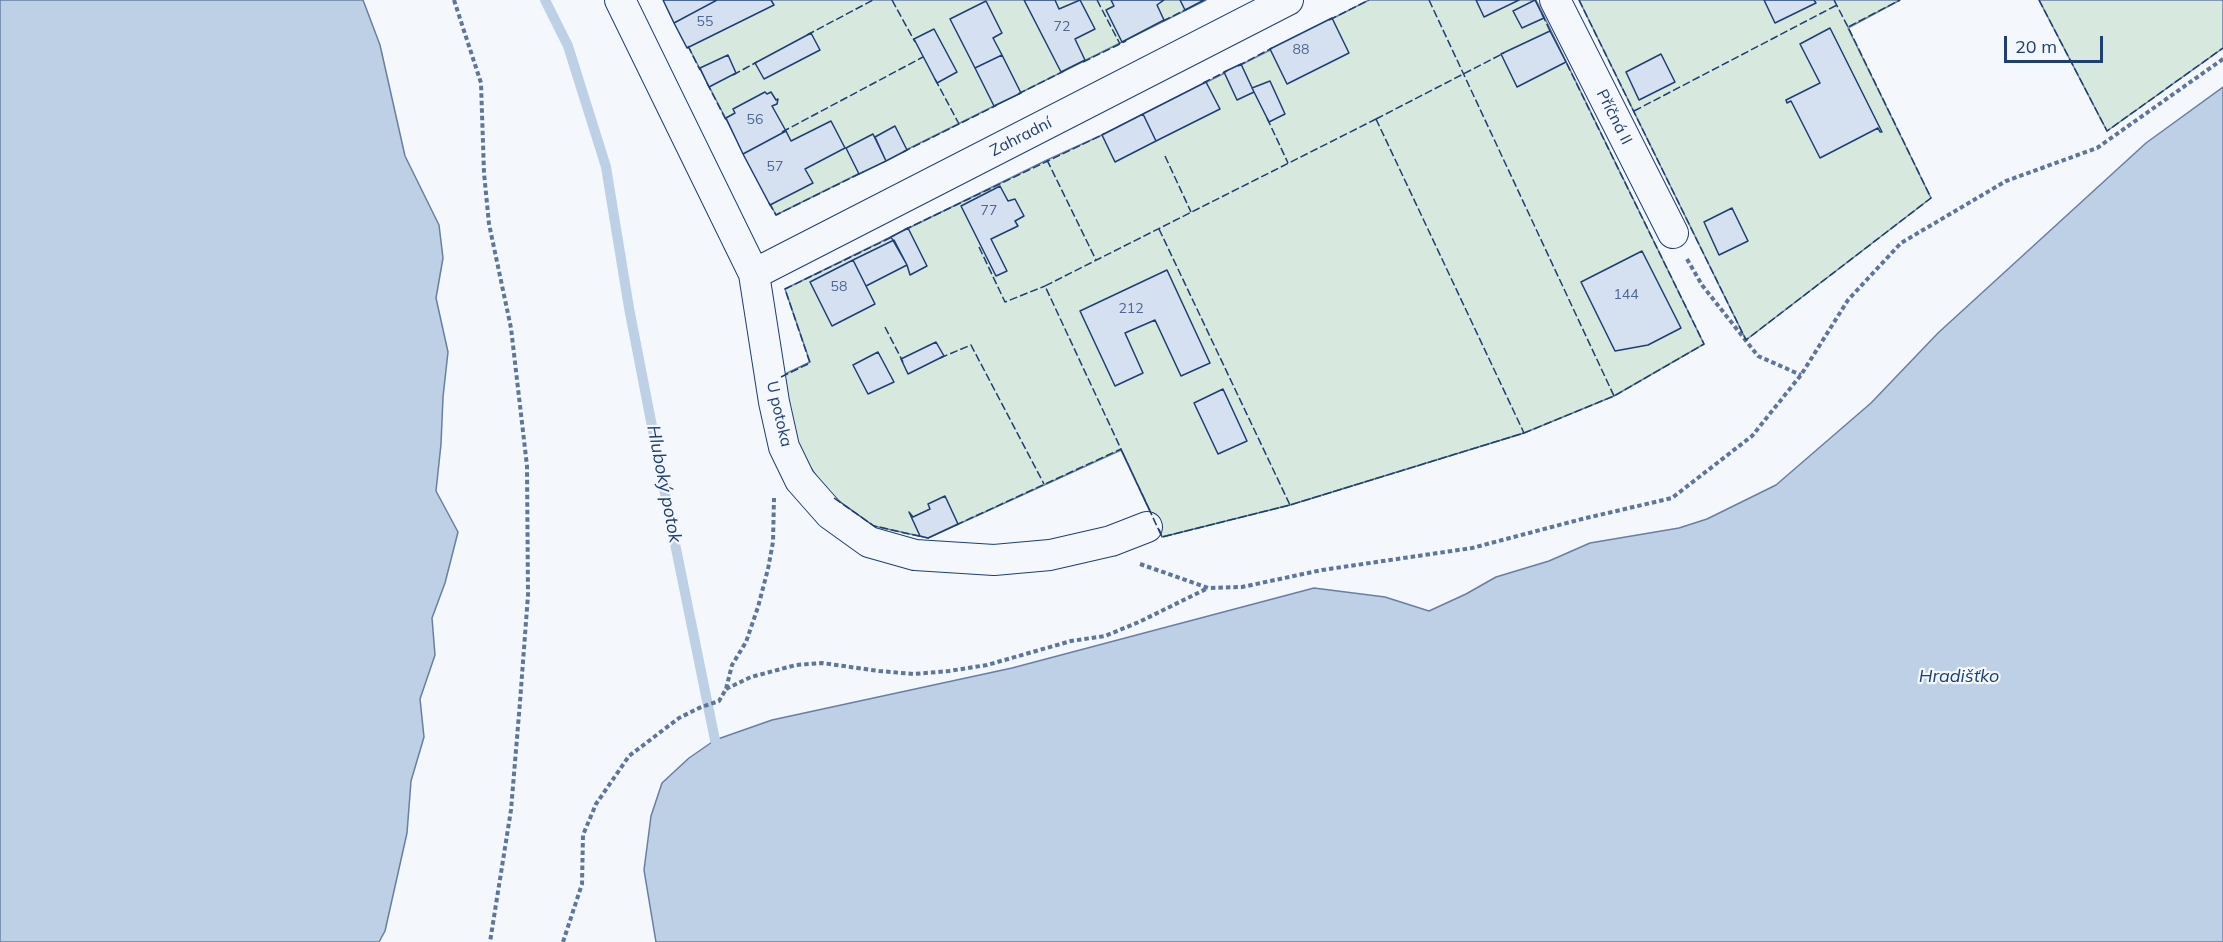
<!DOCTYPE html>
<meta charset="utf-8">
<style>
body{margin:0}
#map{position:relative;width:2223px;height:942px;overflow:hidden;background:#f4f7fb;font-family:Mulish,sans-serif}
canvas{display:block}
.scale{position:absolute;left:2004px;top:36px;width:99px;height:27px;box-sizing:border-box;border:3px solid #1d3f73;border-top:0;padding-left:8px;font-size:18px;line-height:21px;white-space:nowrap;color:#1d3f73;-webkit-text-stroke:4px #f4f7fb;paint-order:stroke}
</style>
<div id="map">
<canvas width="2223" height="942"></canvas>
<div class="scale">20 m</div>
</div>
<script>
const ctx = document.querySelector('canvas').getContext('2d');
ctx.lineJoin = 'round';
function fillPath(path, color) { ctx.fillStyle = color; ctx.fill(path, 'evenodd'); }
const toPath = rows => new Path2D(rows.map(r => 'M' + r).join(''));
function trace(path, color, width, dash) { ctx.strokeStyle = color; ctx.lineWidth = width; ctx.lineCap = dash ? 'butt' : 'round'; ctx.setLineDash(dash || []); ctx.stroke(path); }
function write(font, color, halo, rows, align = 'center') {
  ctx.font = font + ' Mulish,sans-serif'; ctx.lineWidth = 4.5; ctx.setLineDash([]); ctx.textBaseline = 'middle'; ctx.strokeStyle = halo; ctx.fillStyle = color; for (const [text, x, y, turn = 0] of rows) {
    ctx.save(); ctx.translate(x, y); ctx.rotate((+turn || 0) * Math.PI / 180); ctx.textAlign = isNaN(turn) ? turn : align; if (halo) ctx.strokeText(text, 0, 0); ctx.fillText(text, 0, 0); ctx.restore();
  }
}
const green = toPath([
 [664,0,1206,0,776,215,664,0],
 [1369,0,1536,0,1704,344,1614,396,1524,433,1290,505,1162,537,1121,450,928,538,874,526,828,493,800,452,781,376,810,362,785,289,1047,160,1102,135,1369,0],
 [1579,0,1900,0,1848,28,1931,198,1746,340,1579,0],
 [2039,0,2223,0,2223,48,2107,131,2039,0]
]);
const water = toPath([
 [0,0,363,0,380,45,405,156,439,225,443,258,436,298,448,352,443,397,441,444,436,491,458,532,445,583,432,618,435,655,420,699,424,737,411,781,407,833,385,931,379,942,0,942,0,0],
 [2223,87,2223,942,656,942,644,870,651,816,662,783,689,758,715,740,772,720,1012,668,1314,588,1385,597,1429,611,1466,594,1496,577,1549,561,1590,543,1679,528,1707,519,1776,485,1871,403,1938,333,2146,143,2223,87]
]);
const stream = toPath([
 [545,0,568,46,606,167,629,308,671,524,715,740,722,752]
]);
const building = toPath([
 [663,0,717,0,674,23,663,0],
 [717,0,771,0,774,5,687,48,674,23,717,0],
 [1024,0,1055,0,1059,9,1080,0,1095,29,1075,39,1085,60,1061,72,1024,0],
 [1111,0,1164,0,1157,5,1164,20,1122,42,1106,10,1114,6,1111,0],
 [1180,0,1204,0,1185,10,1180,0],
 [1476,0,1519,0,1484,17,1476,0],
 [1535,0,1544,18,1522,28,1513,11,1535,0],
 [1764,0,1814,0,1816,3,1775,23,1764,0],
 [986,1,1002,33,993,38,1002,55,975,68,950,19,986,1],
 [1332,18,1349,53,1287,84,1270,49,1332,18],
 [1830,28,1882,132,1880,132,1878,128,1820,158,1791,101,1787,103,1786,100,1820,83,1800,44,1830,28],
 [934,29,957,72,937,83,914,39,934,29],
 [1550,31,1566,62,1517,87,1501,54,1550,31],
 [811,33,820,50,764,79,755,63,811,33],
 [1661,54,1675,82,1639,100,1626,72,1661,54],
 [728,55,736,73,709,87,700,68,728,55],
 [1002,55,1021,93,994,106,975,68,1002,55],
 [1241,64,1254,92,1237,100,1224,72,1241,64],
 [1270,81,1285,114,1269,122,1252,88,1270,81],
 [1206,82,1220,109,1156,141,1143,114,1206,82],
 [765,92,767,94,771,92,776,100,778,99,777,104,772,106,786,131,743,154,726,118,735,113,733,109,765,92],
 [1143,114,1156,141,1115,162,1102,135,1143,114],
 [831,121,845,148,805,169,813,183,770,205,743,154,786,131,791,141,831,121],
 [895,126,907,150,886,161,875,137,895,126],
 [873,134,886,161,859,174,846,148,873,134],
 [1000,186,1008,201,1015,199,1024,216,1015,221,1018,226,991,239,1007,271,996,276,961,206,1000,186],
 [1732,208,1748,241,1719,255,1704,222,1732,208],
 [908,228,927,266,910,275,907,265,891,237,908,228],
 [894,240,907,265,866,286,853,260,894,240],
 [1642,251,1681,328,1648,345,1615,351,1581,282,1642,251],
 [853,260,875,304,832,326,810,282,853,260],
 [1167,270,1210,363,1181,376,1155,320,1125,333,1143,373,1115,386,1080,311,1167,270],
 [936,342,944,356,908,374,901,359,936,342],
 [878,352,894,382,868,394,853,365,878,352],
 [1223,389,1247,441,1218,454,1194,403,1223,389],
 [945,496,958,524,928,538,920,536,909,512,913,517,930,509,928,504,945,496]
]);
const path = toPath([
 [454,0,481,83,484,173,489,224,511,328,527,466,528,595,520,702,511,810,490,942],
 [1687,259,1702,285,1758,356,1801,375],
 [1140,564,1208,588,1242,587,1322,570,1472,548,1582,519,1672,498,1752,436,1801,375,1848,300,1901,243,2006,181,2097,148,2223,59],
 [726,689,751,677,796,665,822,663,879,671,914,674,949,671,987,665,1071,641,1105,636,1139,622,1208,588],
 [563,942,582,884,583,835,596,804,629,756,679,718,699,708,719,701,726,689,732,665,746,642,758,607,768,569,773,542,774,498]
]);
const minor = toPath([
 [620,0,754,274,774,402,784,447,800,480,830,514,869,542,915,555,994,560,1050,555,1111,541,1147,527],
 [1555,0,1673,233],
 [754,274,1288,0]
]);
const fence = toPath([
 [892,0,915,42],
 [1097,0,1120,44],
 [1429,0,1614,396],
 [1579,0,1746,340,1931,198,1848,27,1900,0],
 [1834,0,1848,27],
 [2039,0,2107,131,2223,48],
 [1542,14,1551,33],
 [1329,20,1369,0],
 [1163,21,1187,9],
 [807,35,873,0],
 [688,46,700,70],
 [1083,62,1126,41],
 [1238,66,1272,48],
 [733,75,757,62],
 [935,79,959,124],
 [707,83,726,120],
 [1203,83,1227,71],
 [1018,94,1064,71],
 [1634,111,1837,5],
 [1267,118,1288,163],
 [1376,119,1524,433,1290,505,1162,537,1045,286,1376,119],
 [1376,119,1504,53],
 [782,132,923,57],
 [903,152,997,105],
 [1165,156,1191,212],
 [1047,160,1096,260],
 [769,203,776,215,863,172],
 [1159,229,1290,505],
 [904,230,1104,134],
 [979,247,1005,302,1045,286],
 [885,327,903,362],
 [940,358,971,345,1044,484],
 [781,377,810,363,785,289,894,236],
 [834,498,874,526,923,537],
 [956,525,1121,449,1152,515],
 [1159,529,1162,537,1290,505,1524,433,1614,396,1704,344,1565,60]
]);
const numberNames = [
 ["55",705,22],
 ["72",1062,27],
 ["88",1301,50],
 ["56",755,120],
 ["57",775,167],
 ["77",989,211],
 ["58",839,287],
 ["144",1626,295],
 ["212",1131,309]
];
const streetNames = [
 ["Příčná II",1614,117,63],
 ["Zahradní",1021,137,-27],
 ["U potoka",779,414,77]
];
const waterNames = [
 ["Hluboký potok",664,484,79],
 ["Hradišťko",1959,677]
];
fillPath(green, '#d7e8df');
trace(green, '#687fa3', 1.5);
fillPath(water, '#bed0e5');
trace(water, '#687fa3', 1.5);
trace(stream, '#bed0e5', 10);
fillPath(building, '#d5e0f0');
trace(building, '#1d3f73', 1.5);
trace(minor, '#1d3f73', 32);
trace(path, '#5e769c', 4, [4.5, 3]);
trace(minor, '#f4f7fb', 30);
trace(fence, '#1d3f73', 1.5, [8, 3]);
write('14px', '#4b6792', null, numberNames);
write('16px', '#1d3f73', '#f4f7fb', streetNames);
write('italic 18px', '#1d3f73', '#f4f7fb', waterNames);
</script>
